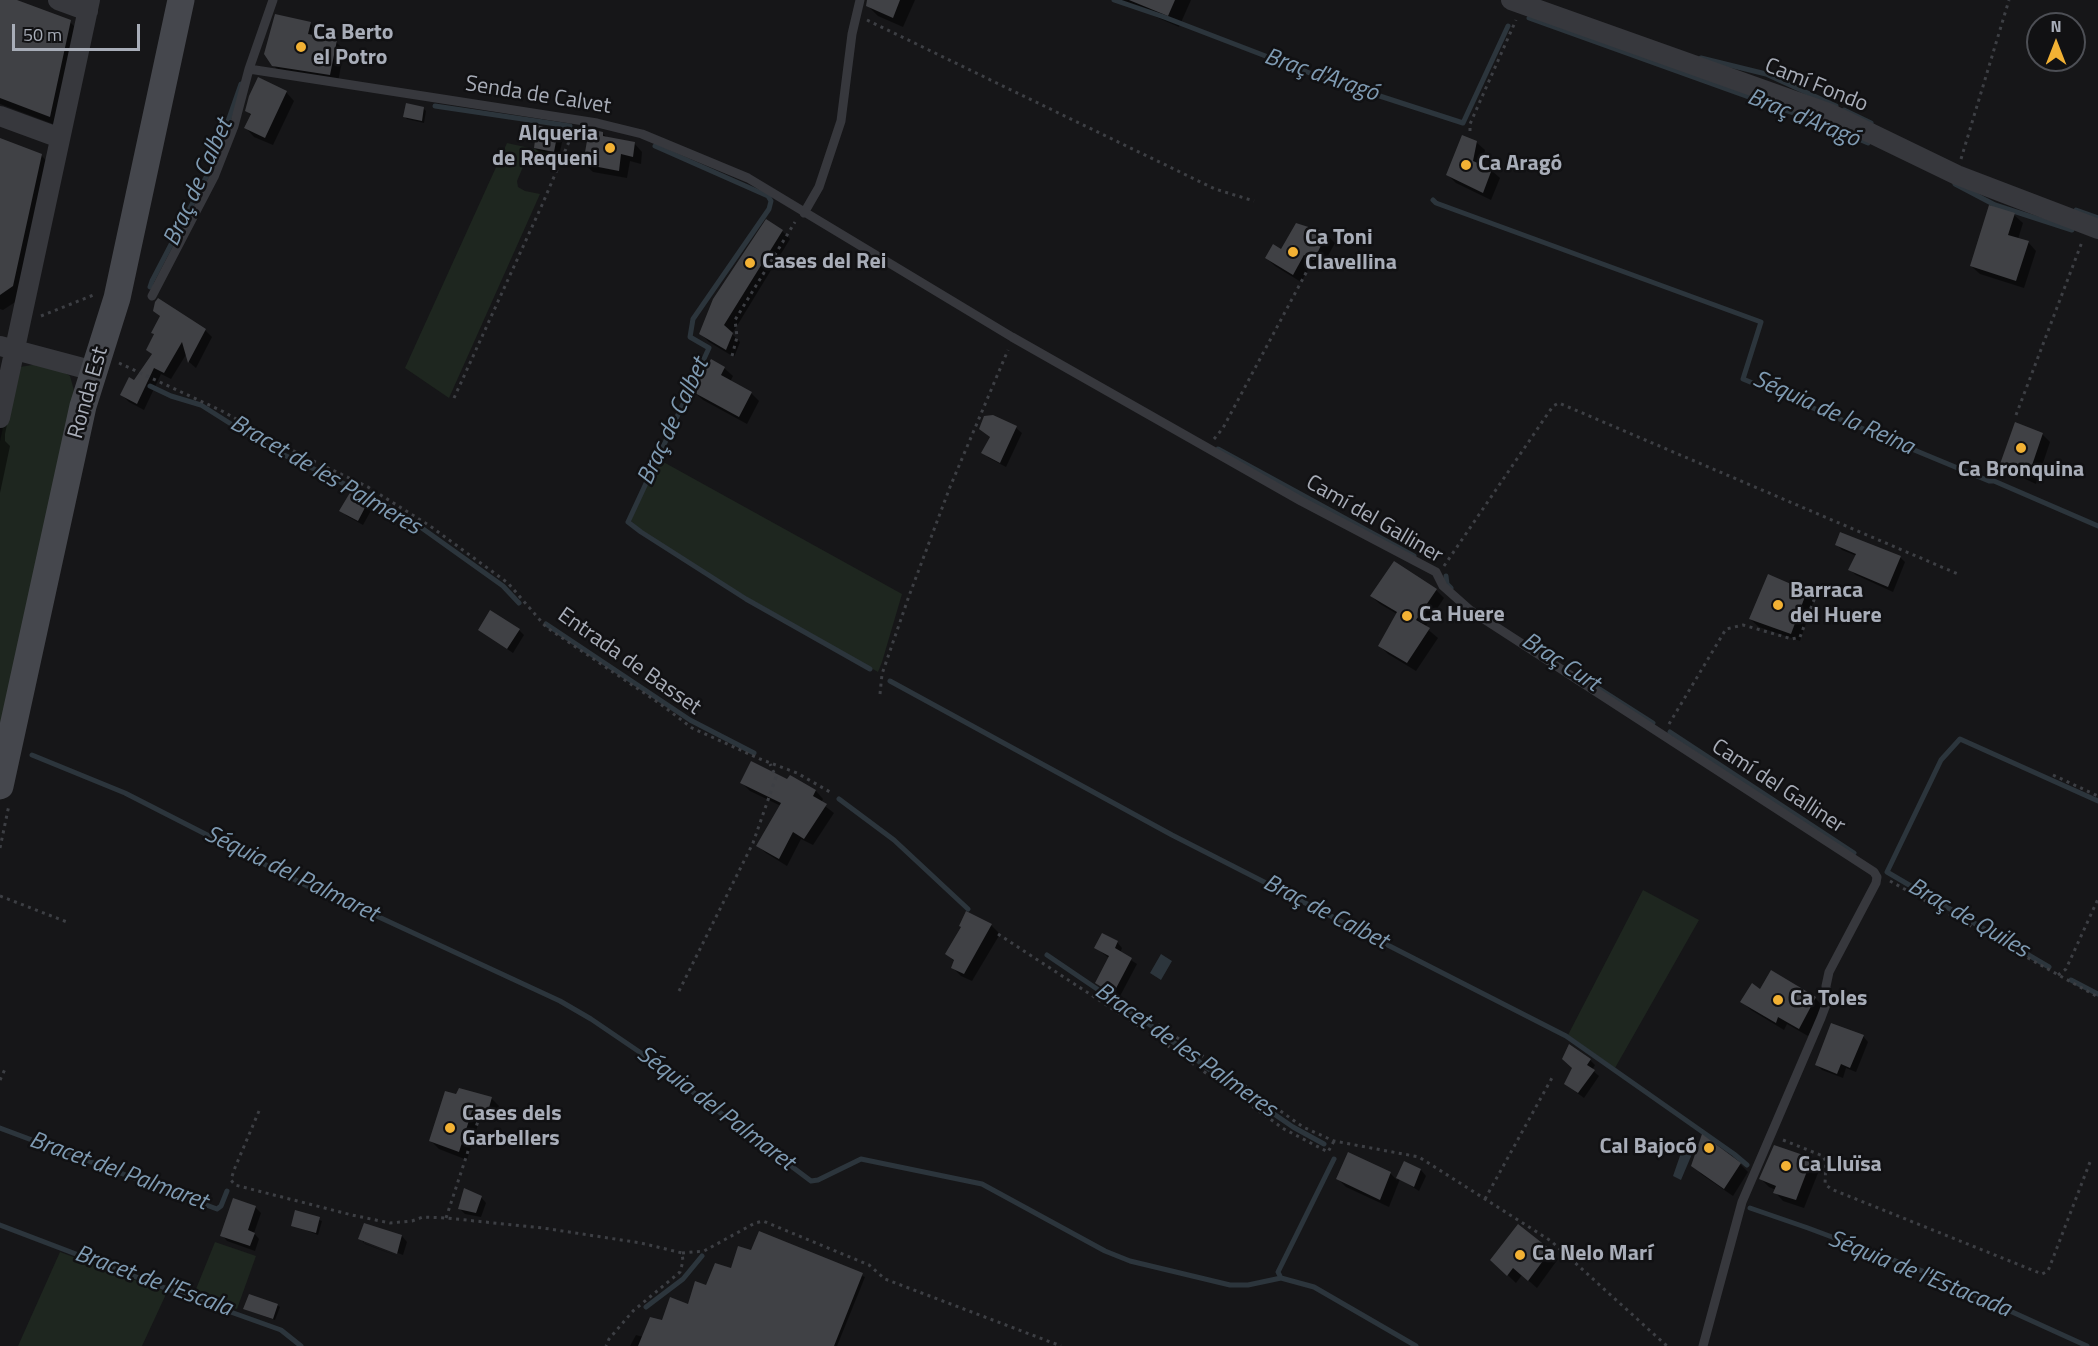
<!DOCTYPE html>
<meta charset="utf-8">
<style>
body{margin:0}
#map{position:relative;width:2098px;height:1346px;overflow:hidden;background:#161618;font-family:"Titillium Web",sans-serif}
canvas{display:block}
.north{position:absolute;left:2026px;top:12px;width:60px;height:60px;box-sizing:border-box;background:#111113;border:2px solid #4d4f55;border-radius:50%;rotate:0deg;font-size:16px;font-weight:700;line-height:24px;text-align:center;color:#a8adb8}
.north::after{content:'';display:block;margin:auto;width:21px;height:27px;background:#f2b134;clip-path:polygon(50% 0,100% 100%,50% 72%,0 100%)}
.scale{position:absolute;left:12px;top:24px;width:128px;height:27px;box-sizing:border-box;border:3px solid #a8adb8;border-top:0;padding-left:8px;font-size:18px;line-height:21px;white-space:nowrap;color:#a8adb8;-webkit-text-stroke:4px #111113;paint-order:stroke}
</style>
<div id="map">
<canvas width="2098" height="1346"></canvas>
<div class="north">N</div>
<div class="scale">50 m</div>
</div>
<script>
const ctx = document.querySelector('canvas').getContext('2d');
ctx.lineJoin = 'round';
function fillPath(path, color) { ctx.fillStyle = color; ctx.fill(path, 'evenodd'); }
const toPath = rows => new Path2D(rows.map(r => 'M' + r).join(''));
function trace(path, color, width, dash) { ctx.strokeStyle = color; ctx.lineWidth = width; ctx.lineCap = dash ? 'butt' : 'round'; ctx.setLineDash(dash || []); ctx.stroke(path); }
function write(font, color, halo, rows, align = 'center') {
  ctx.font = font + ' "Titillium Web",sans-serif'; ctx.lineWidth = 5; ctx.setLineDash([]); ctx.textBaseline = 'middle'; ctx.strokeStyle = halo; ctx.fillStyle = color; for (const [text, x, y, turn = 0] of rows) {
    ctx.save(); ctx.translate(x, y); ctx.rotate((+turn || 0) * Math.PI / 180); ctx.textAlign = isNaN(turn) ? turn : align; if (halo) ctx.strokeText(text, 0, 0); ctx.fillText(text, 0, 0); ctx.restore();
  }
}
const green = toPath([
 [507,143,552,153,551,157,531,156,525,162,517,181,518,187,525,191,540,194,449,398,405,368],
 [38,364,58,369,70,376,75,394,0,740,0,441,14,377,20,367],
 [658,459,902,594,882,662,878,672,738,592,643,532,632,522,631,520],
 [1643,890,1699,920,1615,1068,1568,1035],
 [215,1242,256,1256,237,1309,194,1294],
 [60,1252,167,1292,142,1346,18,1346]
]);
const water = toPath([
 [1161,954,1172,961,1161,980,1150,973],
 [1682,1150,1692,1154,1681,1180,1673,1176]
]);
const shadow = toPath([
 [0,0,13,0,70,22,81,33,61,127,0,104],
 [867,0,915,0,903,27,878,16,867,5],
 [1117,0,1191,0,1179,27],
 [310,23,318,32,317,38,336,42,344,50,338,82,282,74,273,65],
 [286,92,294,101,273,145,254,137,246,128,251,116,247,111],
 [424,109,426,111,424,123,407,119,405,117],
 [558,133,563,138,559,156,540,153,535,148],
 [602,133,608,138,634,143,642,152,641,164,630,161,627,178,593,172,584,164],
 [0,140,42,156,52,167,23,297,3,310,0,309],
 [1476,142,1485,150,1482,166,1491,170,1500,178,1491,200,1456,183,1447,174],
 [2014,215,2023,223,2018,239,2028,242,2036,251,2024,288,1980,274,1971,266],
 [1297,224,1326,234,1335,243,1322,267,1313,262,1301,282,1275,266,1266,258,1281,251],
 [782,231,790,239,732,334,740,342,734,357,709,342,700,333],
 [155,311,205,330,212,337,196,368,189,362,187,353,171,379,161,374,144,410,129,402,122,395,135,382,153,355,147,350,161,317],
 [724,368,733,376,730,382,751,393,759,401,747,424,703,400,694,392],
 [0,373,14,391,5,434,5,441,10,446,0,493],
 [993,416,1016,428,1022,433,1006,467,989,458,983,453,991,438],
 [2042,434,2050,442,2036,484,2010,472,2002,463],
 [368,502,373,507,363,525,347,516,341,511],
 [1837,545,1900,557,1905,562,1893,592,1856,575,1850,570,1857,556,1842,550],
 [1436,590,1444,598,1425,627,1438,638,1416,671,1388,654,1380,646,1397,614,1380,604,1371,596],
 [1806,592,1814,600,1800,641,1759,627,1750,619],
 [479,630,519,630,524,635,513,653],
 [788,781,816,791,823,799,821,803,834,813,813,845,801,839,787,866,766,853,758,846,781,806,750,791,742,783],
 [966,913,991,925,1000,934,972,981,961,976,953,968,955,962,947,954,962,927],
 [1117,942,1122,948,1120,953,1137,964,1119,998,1097,982,1109,958,1096,948],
 [1771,972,1815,998,1824,1007,1808,1036,1787,1024,1784,1030,1751,1010,1742,1002,1761,991],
 [1863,1036,1868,1042,1856,1072,1846,1068,1843,1078,1822,1070,1817,1065],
 [1590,1060,1595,1065,1592,1070,1599,1076,1584,1098,1565,1084],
 [457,1096,491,1098,499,1106,495,1122,480,1118,467,1160,439,1149,430,1140],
 [1811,1159,1820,1168,1804,1208,1783,1201,1775,1192,1776,1190,1769,1187,1761,1179],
 [1404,1163,1421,1170,1426,1176,1419,1191,1400,1179,1389,1207,1346,1187,1338,1179,1390,1173,1397,1180],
 [1740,1164,1748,1172,1733,1196,1701,1174,1693,1165],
 [481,1197,486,1203,481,1217,465,1214,460,1209],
 [255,1207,261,1213,254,1233,259,1239,255,1251,227,1241,222,1235],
 [296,1212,322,1221,318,1235,293,1225],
 [760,1233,865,1277,837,1346,630,1346,636,1335,643,1337,688,1306,707,1287,732,1270,752,1252],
 [402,1236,407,1242,403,1255,364,1240,364,1243,360,1238],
 [364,1243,402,1258,365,1244],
 [1550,1251,1558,1259,1537,1288,1522,1275,1516,1283,1492,1260],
 [277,1305,280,1307,275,1320,247,1310]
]);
const stream = toPath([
 [1114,0,1164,17,1315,75,1463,123,1508,26],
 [1529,18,1821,123,1868,143],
 [1701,58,1766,74,1836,106],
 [435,106,570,126],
 [1844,110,1871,123],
 [655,146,768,196,771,201,769,209,693,319,690,337,709,348,628,522,641,532,746,599,870,669],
 [1955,184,1995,205,2072,230],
 [1433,200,1436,203,1761,322,1743,379,1989,481,1994,481,2098,526],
 [2076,210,2098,218],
 [150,287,152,281,213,164,241,84],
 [150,386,171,396,201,405,269,448,327,475,383,504,419,526,503,586,519,603],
 [1218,449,1414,556],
 [1446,576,1447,584,1451,588],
 [546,624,690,720,754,753],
 [1584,679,1653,723],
 [890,681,1172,835,1566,1036,1734,1154,1747,1165],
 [1670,732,1854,853],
 [32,755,125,793,319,892,340,899,560,1001,591,1019,641,1053,811,1181,818,1180,861,1159,982,1184,1105,1251,1130,1261,1230,1285,1248,1285,1281,1278,1314,1287,1416,1346],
 [839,799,894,840,968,909],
 [1047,955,1156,1029,1214,1073,1293,1127,1324,1144],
 [2049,967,1887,872,1941,760,1960,739,2098,801],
 [2071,980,2098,994],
 [0,1128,217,1209,221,1206,227,1191],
 [1750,1208,1808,1228,1920,1270,2087,1346],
 [0,1225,186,1296,281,1330,301,1346],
 [1281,1278,1278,1272,1334,1159],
 [646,1307,683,1279,702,1256]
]);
const building = toPath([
 [0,0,17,0,71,20,50,117,0,98],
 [867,0,900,0,893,18,866,6],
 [1129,0,1175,0,1168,16],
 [275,14,311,22,308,34,337,40,330,75,272,66,264,54],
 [258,77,287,91,265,138,244,128,251,114,245,111,249,96],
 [406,103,424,107,422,121,403,117],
 [537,125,558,131,554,152,534,148],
 [589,129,603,132,603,136,635,142,633,157,621,154,619,171,583,164],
 [1462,135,1477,141,1473,161,1492,169,1483,193,1446,175],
 [0,138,42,154,13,286,0,295],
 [1989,205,2015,213,2008,235,2029,241,2016,281,1970,266],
 [766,219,783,230,724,325,733,333,726,350,699,334,713,299],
 [1296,223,1327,233,1314,260,1304,255,1293,275,1265,258,1273,244,1281,249],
 [158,298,206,329,188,363,182,342,164,373,154,368,137,404,120,395,129,377,134,380,152,354,146,350,154,334,151,333,160,316,153,311,155,302],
 [711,359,725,367,721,375,752,392,739,417,693,392],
 [993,415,1017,426,1000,463,981,453,990,437,979,429,984,416],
 [2015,422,2043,433,2028,477,2000,464],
 [351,491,369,500,358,521,339,511],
 [1840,532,1901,556,1888,587,1848,570,1856,554,1835,545],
 [1394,561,1437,589,1416,620,1430,628,1407,663,1378,646,1397,612,1370,596],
 [1768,574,1807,591,1791,634,1749,619],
 [490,610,520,629,507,649,478,630],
 [751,761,787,779,790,775,816,790,813,796,827,804,804,839,793,832,779,859,756,846,781,803,740,783],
 [966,911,992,924,964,974,951,968,954,960,945,954,961,927,959,926],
 [1102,933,1118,941,1115,948,1132,958,1113,994,1095,983,1109,956,1094,948],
 [1771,970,1816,997,1799,1029,1778,1017,1776,1023,1740,1002,1752,983,1760,989],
 [1831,1023,1864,1035,1850,1068,1841,1064,1837,1074,1815,1065],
 [1569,1044,1591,1059,1587,1065,1595,1070,1578,1093,1564,1084,1572,1068,1562,1059],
 [459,1088,492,1097,487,1115,472,1111,459,1152,429,1141,445,1091,456,1094],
 [1702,1134,1741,1163,1724,1189,1691,1166],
 [1774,1145,1812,1158,1796,1200,1773,1193,1776,1186,1759,1179],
 [1348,1152,1391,1172,1380,1200,1336,1179],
 [1404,1161,1421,1169,1414,1187,1396,1178],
 [464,1188,482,1196,476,1213,458,1209],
 [233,1198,256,1206,248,1230,255,1233,250,1246,220,1236],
 [295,1210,320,1217,316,1233,291,1226],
 [364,1223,402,1235,397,1254,358,1239],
 [1518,1224,1551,1250,1528,1281,1513,1268,1507,1276,1490,1260],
 [759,1231,863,1273,834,1346,638,1346,650,1317,662,1320,670,1297,688,1304,695,1281,706,1285,715,1263,731,1268,738,1246,751,1250],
 [249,1294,278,1304,273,1319,243,1309]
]);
const path = toPath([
 [867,20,1215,189,1254,201],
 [1470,131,1470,124,1516,20],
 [1961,159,2009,0],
 [41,316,96,294],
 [732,356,737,337,735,320,795,222],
 [119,363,222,411,299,454,368,487,430,526,508,583,546,627,659,703,692,728,760,759,797,773,830,792],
 [454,398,542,205,574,130],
 [2016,415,2082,242],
 [1214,439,1223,428,1307,271],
 [1444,566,1553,406,1559,403,1958,574],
 [880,694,882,674,909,596,950,487,1008,350],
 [1669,724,1726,629,1743,625,1792,639,1800,637,1817,592],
 [2053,775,2098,796],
 [0,848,9,805],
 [1890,881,2098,997],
 [0,896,67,922],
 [998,934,1157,1038,1284,1129,1328,1152,1334,1141],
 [2058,975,2066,969,2098,899],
 [679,991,753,843,776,777,770,764],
 [1152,1020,1303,1127,1334,1141,1419,1157,1551,1241,1667,1346],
 [0,1080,6,1067],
 [259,1111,234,1170,231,1180,235,1185,352,1215,390,1223,412,1221,423,1217,446,1218,543,1228,641,1243,682,1253,683,1261,680,1272,633,1311,609,1339,606,1346],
 [1783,1140,1823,1156,1826,1162,1825,1184,1831,1189,2042,1274,2048,1271,2090,1162],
 [1485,1199,1553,1076],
 [446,1218,478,1121],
 [682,1253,704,1251,755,1223,763,1221,869,1265,885,1279,1061,1346]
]);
const service = toPath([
 [249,69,597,123,642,134,748,178,1012,337,1301,501,1436,572,1443,586,1470,610,1874,872,1877,877,1876,883,1829,972,1826,986,1827,1002,1821,1018,1742,1202,1703,1346],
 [804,213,819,187,841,121,852,34,860,0],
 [152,296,214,177,234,126,249,69,273,0]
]);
const minor = toPath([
 [58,0,88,11],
 [1511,0,1831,114,1957,175,2098,229],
 [0,116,60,138],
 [0,346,94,371],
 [0,418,90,0]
]);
const secondary = toPath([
 [0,786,83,406,117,298,181,0]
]);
const markers = [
 [301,47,6,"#f2b134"],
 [610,148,6,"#f2b134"],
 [1466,165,6,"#f2b134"],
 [1293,252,6,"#f2b134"],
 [750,263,6,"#f2b134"],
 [2021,448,6,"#f2b134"],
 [1778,605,6,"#f2b134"],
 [1407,616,6,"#f2b134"],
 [1778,1000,6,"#f2b134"],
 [450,1128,6,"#f2b134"],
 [1709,1148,6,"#f2b134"],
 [1786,1166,6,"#f2b134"],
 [1520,1255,6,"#f2b134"]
];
const poiNames = [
 ["Ca Berto",313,34],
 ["el Potro",313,59],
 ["Alqueria",598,135,"right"],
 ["de Requeni",598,160,"right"],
 ["Ca Aragó",1478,165],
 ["Ca Toni",1305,239],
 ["Clavellina",1305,264],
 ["Cases del Rei",762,263],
 ["Ca Bronquina",2021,471,"center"],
 ["Barraca",1790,592],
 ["del Huere",1790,617],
 ["Ca Huere",1419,616],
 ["Ca Toles",1790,1000],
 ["Cases dels",462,1115],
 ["Garbellers",462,1140],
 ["Cal Bajocó",1697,1148,"right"],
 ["Ca Lluïsa",1798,1166],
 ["Ca Nelo Marí",1532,1255]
];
const streetNames = [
 ["Camí Fondo",1816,86,22],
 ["Senda de Calvet",538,96,9],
 ["Ronda Est",89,393,-74],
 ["Camí del Galliner",1374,520,30],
 ["Entrada de Basset",629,662,35],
 ["Camí del Galliner",1778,787,33]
];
const waterNames = [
 ["Braç d'Aragó",1321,76,19],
 ["Braç d'Aragó",1803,119,22],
 ["Braç de Calbet",199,183,-66],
 ["Séquia de la Reina",1833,414,24],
 ["Braç de Calbet",674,422,-65],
 ["Bracet de les Palmeres",325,476,30],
 ["Braç Curt",1560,663,33],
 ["Séquia del Palmaret",291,875,26],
 ["Braç de Calbet",1325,913,27],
 ["Braç de Quiles",1968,919,30],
 ["Bracet de les Palmeres",1185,1051,35],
 ["Séquia del Palmaret",715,1109,37],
 ["Bracet del Palmaret",118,1172,20],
 ["Séquia de l'Estacada",1919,1275,22],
 ["Bracet de l'Escala",153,1282,20]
];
fillPath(green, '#1e261f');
fillPath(water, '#2c353c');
fillPath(shadow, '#0007');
trace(stream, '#2c353c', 5);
fillPath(building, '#404145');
trace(path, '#3d3f44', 3, [3, 4.5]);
trace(service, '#37383d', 9);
trace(minor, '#37383d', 20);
trace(secondary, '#45474d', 27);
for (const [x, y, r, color] of markers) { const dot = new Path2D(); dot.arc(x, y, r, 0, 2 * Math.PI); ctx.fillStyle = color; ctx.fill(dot); trace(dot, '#111113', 2); }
write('bold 22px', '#a8adb8', '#111113', poiNames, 'left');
write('22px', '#a8adb8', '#111113', streetNames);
write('italic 24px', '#7f9bb3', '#111113', waterNames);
</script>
